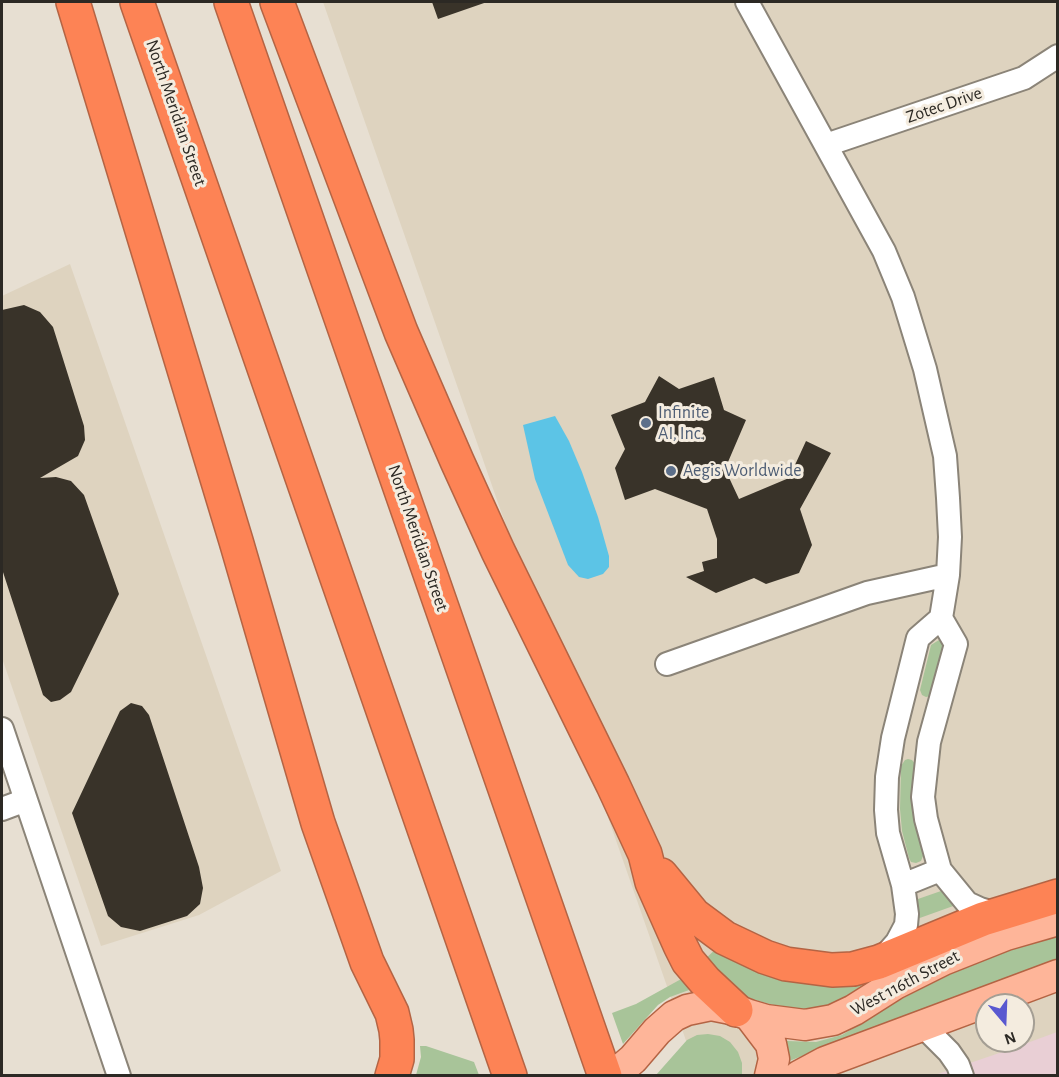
<!DOCTYPE html>
<style>
body{margin:0}
#map{position:relative;width:1059px;height:1077px;overflow:hidden;background:#e7dfd2;font-family:"Alegreya Sans",sans-serif}
canvas{display:block}
.frame{position:absolute;inset:0;border:3px solid #2c2924;pointer-events:none}
.north{position:absolute;left:975px;top:993px;width:60px;height:60px;box-sizing:border-box;background:#f4ecdf;border:2px solid #a49e94;border-radius:50%;rotate:161deg;font-size:16px;font-weight:700;line-height:24px;text-align:center;color:#2c2924}
.north::after{content:'';display:block;margin:auto;width:21px;height:27px;background:#5958d0;clip-path:polygon(50% 0,100% 100%,50% 72%,0 100%)}
</style>
<div id="map">
<canvas width="1059" height="1077"></canvas>
<div class="frame"></div>
<div class="north">N</div>
</div>
<script>
const ctx = document.querySelector('canvas').getContext('2d');
ctx.lineJoin = 'round';
function fillPath(path, color) { ctx.fillStyle = color; ctx.fill(path, 'evenodd'); }
const toPath = rows => new Path2D(rows.map(r => 'M' + r).join(''));
function trace(path, color, width, dash) { ctx.strokeStyle = color; ctx.lineWidth = width; ctx.lineCap = dash ? 'butt' : 'round'; ctx.setLineDash(dash || []); ctx.stroke(path); }
function write(font, color, halo, rows, align = 'center') {
  ctx.font = font + ' "Alegreya Sans",sans-serif'; ctx.lineWidth = 6; ctx.setLineDash([]); ctx.textBaseline = 'middle'; ctx.strokeStyle = halo; ctx.fillStyle = color; for (const [text, x, y, turn = 0] of rows) {
    ctx.save(); ctx.translate(x, y); ctx.rotate((+turn || 0) * Math.PI / 180); ctx.textAlign = isNaN(turn) ? turn : align; if (halo) ctx.strokeText(text, 0, 0); ctx.fillText(text, 0, 0); ctx.restore();
  }
}
const built = toPath([
 [323,2,1057,2,1057,1075,698,1075],
 [987,1005,1023,1005,1023,1041,987,1041],
 [70,264,281,871,199,915,101,946,2,658,2,296]
]);
const medical = toPath([
 [1057,1032,1057,1075,932,1076,1011,1049]
]);
const green = toPath([
 [939,640,946,646,931,696,926,697,922,695,920,690,931,645],
 [908,759,912,760,916,765,916,820,923,856,921,861,916,863,911,862,909,858,902,831,900,809,901,766,905,760],
 [941,891,944,892,956,905,917,919,918,899],
 [1057,935,1057,960,789,1061,784,1042,787,1041,816,1042,842,1035,898,1001,950,973,1001,952],
 [718,947,881,974,845,1000,829,1006,804,1010,781,1007,744,997,703,961],
 [683,978,689,990,670,997,658,1005,623,1044,612,1013,636,1004],
 [708,1034,720,1036,730,1042,738,1052,742,1063,742,1075,656,1075,687,1040,697,1035],
 [420,1046,426,1046,474,1062,479,1075,416,1075,421,1057]
]);
const water = toPath([
 [555,416,569,441,582,472,598,517,609,556,609,567,603,574,588,579,579,577,568,565,535,479,523,425]
]);
const building = toPath([
 [432,2,487,2,438,19],
 [24,305,40,312,53,327,84,426,85,440,78,456,40,478,56,477,71,481,84,495,119,594,71,692,60,700,51,702,43,695,2,569,2,310],
 [659,376,679,389,714,377,724,410,746,420,725,469,739,499,789,478,806,441,831,453,800,509,812,545,799,573,766,584,754,578,716,593,686,577,704,571,702,562,717,558,717,539,707,509,655,489,625,500,615,468,625,449,611,415,645,402],
 [131,703,142,706,149,715,199,867,203,888,200,904,187,916,140,931,121,927,108,916,72,813,120,711]
]);
const minor = toPath([
 [747,2,884,251,903,297,925,369,945,456,948,498,950,537,948,575,941,618,956,644,929,742,923,797,926,819,940,870,967,903,980,909,998,914],
 [826,145,1024,78,1058,56],
 [667,664,867,593,948,575],
 [2,729,119,1076],
 [2,809,26,800],
 [903,885,940,870],
 [883,958,897,942,906,925,907,914,903,885,888,833,886,810,887,777,893,738,918,638,941,618],
 [922,1025,949,1052,958,1065,962,1076]
]);
const major = toPath([
 [749,1015,766,1020,805,1025,833,1020,854,1010,895,984,943,960,1006,935,1058,920],
 [613,1076,633,1059,657,1031,674,1016,687,1010,711,1005,736,1010,749,1015,771,1044,774,1059,770,1076],
 [799,1076,825,1062,1058,975]
]);
const highway = toPath([
 [73,2,236,541,318,823,367,962,392,1013,396,1030,397,1040,397,1059,392,1076],
 [137,2,510,1076],
 [231,2,605,1076],
 [277,2,401,332,457,461,498,551,613,785,645,854,652,882,680,945,688,961,705,981,736,1010],
 [661,875,694,915,725,938,765,957,786,964,832,970,853,969,879,962,983,919,1058,896]
]);
const markers = [
 [646,423,6,"#5c6f8a"],
 [671,471,6,"#5c6f8a"]
];
const streetNames = [
 ["Zotec Drive",944,105,-19],
 ["North Meridian Street",176,113,71],
 ["North Meridian Street",418,538,71],
 ["West 116th Street",905,983,-28]
];
const serviceNames = [
 ["Infinite",658,413],
 ["AI, Inc.",658,434],
 ["Aegis Worldwide",683,471]
];
fillPath(built, '#ded3bf');
fillPath(medical, '#e9cfd5');
fillPath(green, '#a8c499');
fillPath(water, '#5cc4e6');
fillPath(building, '#393329');
trace(minor, '#8b8478', 26);
trace(major, '#b46444', 33);
trace(highway, '#b46444', 36);
trace(minor, '#fff', 22);
trace(major, '#feb599', 30);
trace(highway, '#fd8355', 33);
for (const [x, y, r, color] of markers) { const dot = new Path2D(); dot.arc(x, y, r, 0, 2 * Math.PI); ctx.fillStyle = color; ctx.fill(dot); trace(dot, '#f4ecdf', 2); }
write('18px', '#2c2924', '#f4ecdf', streetNames);
write('18px', '#4e5e75', '#f4ecdf', serviceNames, 'left');
</script>
